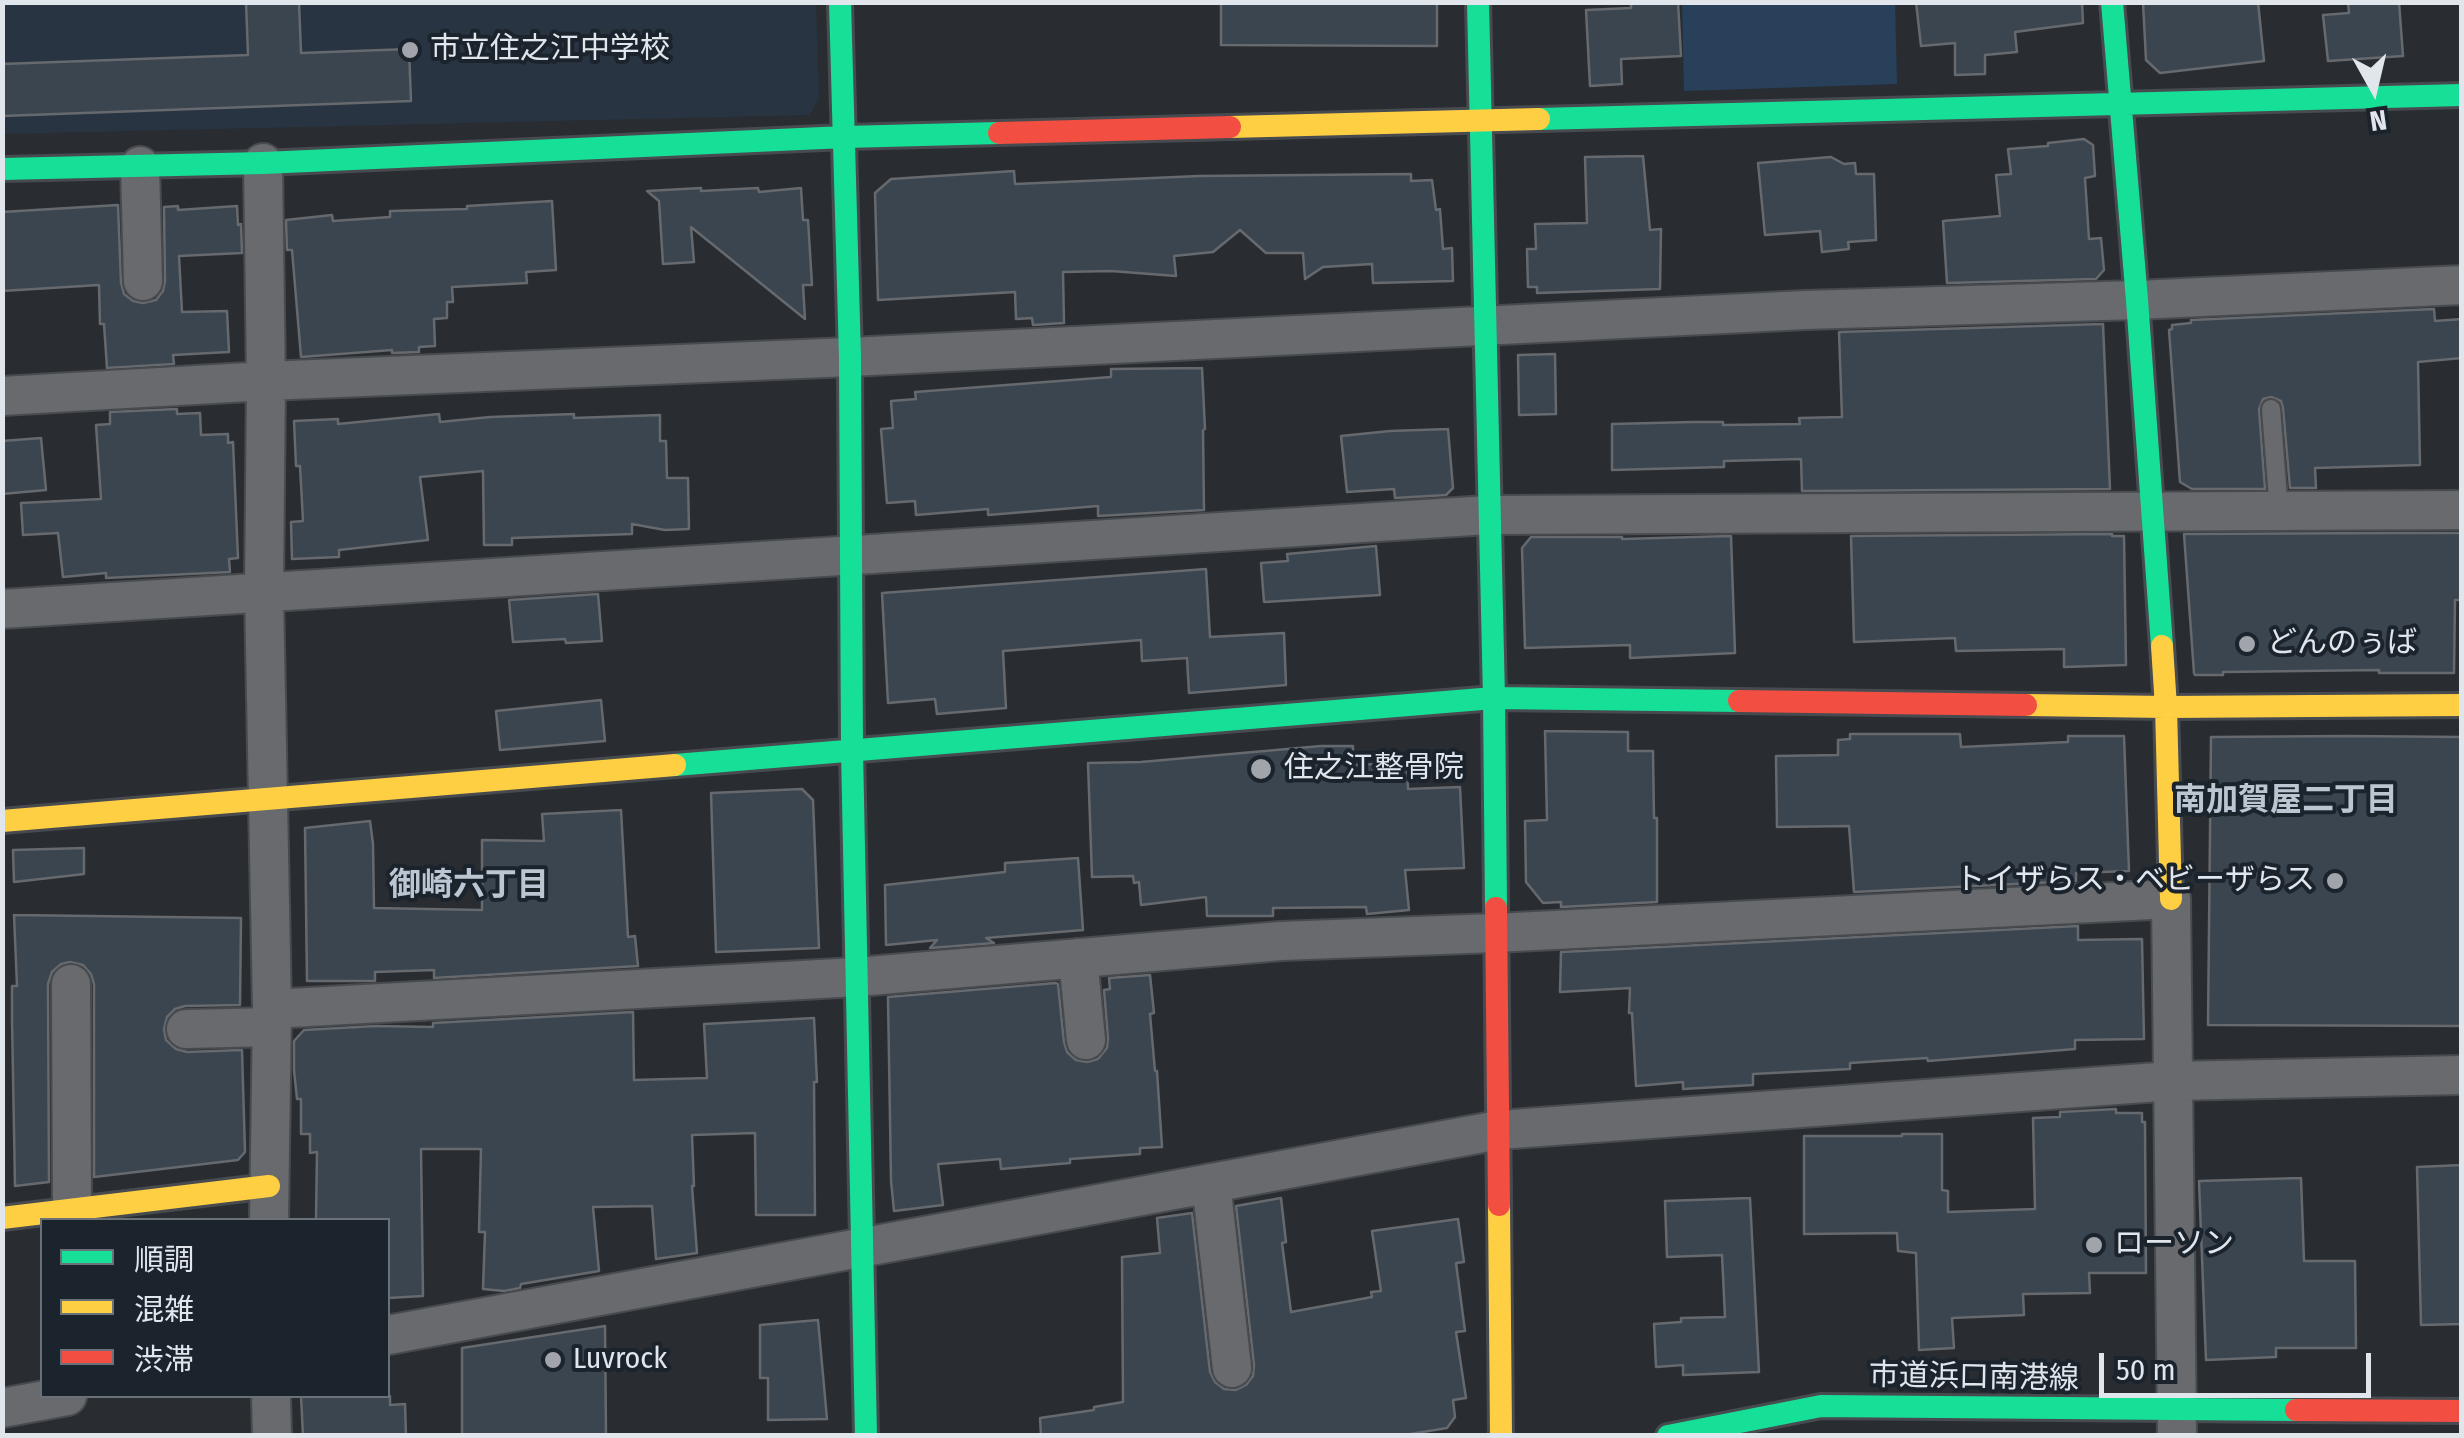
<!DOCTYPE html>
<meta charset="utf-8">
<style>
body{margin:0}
#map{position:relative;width:2464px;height:1438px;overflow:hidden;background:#292d32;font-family:"Fira Sans Condensed","Noto Sans JP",sans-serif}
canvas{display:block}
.frame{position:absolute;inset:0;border:5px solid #e1e6ec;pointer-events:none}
.legend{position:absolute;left:40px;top:1218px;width:350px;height:180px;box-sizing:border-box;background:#1b232c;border:2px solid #6a7179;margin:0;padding:12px 18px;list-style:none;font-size:30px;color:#e1e6ec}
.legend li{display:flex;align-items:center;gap:20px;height:50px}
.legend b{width:50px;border:2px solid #6a7179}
.north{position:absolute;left:2324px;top:40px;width:100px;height:100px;-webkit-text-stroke:8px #1b232c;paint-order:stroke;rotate:172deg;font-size:28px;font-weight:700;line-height:40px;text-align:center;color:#e1e6ec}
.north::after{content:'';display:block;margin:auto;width:35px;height:45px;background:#e1e6ec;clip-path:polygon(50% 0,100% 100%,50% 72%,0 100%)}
.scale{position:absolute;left:2099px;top:1353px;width:272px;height:45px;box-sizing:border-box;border:5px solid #e1e6ec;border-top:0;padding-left:12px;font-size:30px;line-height:35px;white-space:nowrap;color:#e1e6ec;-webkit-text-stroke:8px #1b232c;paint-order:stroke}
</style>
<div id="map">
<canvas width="2464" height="1438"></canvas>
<div class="frame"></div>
<ul class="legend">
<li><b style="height:12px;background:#16e098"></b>順調</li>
<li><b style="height:12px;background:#ffcf43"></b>混雑</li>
<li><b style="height:12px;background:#f24e42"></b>渋滞</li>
</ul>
<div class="north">N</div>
<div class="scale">50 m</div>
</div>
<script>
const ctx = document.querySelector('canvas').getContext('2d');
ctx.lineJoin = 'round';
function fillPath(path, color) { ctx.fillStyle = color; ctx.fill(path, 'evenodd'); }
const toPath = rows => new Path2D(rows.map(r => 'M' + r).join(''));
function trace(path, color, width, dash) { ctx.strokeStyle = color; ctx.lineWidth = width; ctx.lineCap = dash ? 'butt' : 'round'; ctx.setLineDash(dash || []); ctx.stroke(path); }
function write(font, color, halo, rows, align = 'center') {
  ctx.font = font + ' "Fira Sans Condensed","Noto Sans JP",sans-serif'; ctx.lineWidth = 8; ctx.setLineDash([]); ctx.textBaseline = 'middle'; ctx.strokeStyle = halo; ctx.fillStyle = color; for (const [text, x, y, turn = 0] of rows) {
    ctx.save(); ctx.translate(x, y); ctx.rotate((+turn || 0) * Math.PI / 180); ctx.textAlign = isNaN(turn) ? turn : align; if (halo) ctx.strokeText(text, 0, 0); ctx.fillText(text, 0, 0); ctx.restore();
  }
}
const built = toPath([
 [2,3,816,3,819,98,810,115,3,134]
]);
const green = toPath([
 [1682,3,1895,3,1897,84,1684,91]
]);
const building = toPath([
 [246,2,299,2,301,53,409,49,411,101,2,116,2,64,248,55,246,2],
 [1221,2,1437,2,1437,46,1221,45,1221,2],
 [1631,2,1678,2,1681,56,1621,59,1622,84,1590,86,1586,10,1631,8,1631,2],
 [1916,2,2082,2,2083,23,2015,32,2017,52,1985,55,1985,74,1955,75,1955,43,1921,46,1916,2],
 [2143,2,2258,2,2264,61,2160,73,2146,60,2143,2],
 [2348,2,2399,2,2403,56,2328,61,2323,15,2349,13,2348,2],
 [2084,139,2093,145,2095,176,2085,178,2089,239,2101,238,2104,270,2096,279,1947,283,1943,221,2000,216,1996,175,2011,174,2008,149,2048,146,2048,143,2084,139],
 [1643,156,1650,230,1661,229,1660,289,1537,293,1537,287,1528,287,1527,249,1536,249,1535,224,1587,223,1585,157,1643,156],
 [1831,157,1844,164,1855,163,1856,174,1874,174,1876,240,1848,242,1849,249,1822,252,1820,231,1765,235,1758,163,1831,157],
 [1014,171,1015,184,1199,176,1411,174,1411,181,1432,180,1436,210,1440,209,1443,249,1452,248,1453,281,1373,283,1372,264,1323,267,1305,279,1303,253,1266,253,1240,230,1213,252,1174,256,1176,276,1111,271,1063,272,1064,323,1033,325,1032,318,1016,319,1015,292,878,300,875,193,891,179,1014,171],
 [701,188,701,191,758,188,759,192,801,188,803,220,808,220,812,285,803,285,805,319,691,227,694,262,663,264,659,201,647,191,701,188],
 [552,201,556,270,526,272,527,283,452,287,453,302,447,302,447,318,434,319,435,346,419,347,419,352,392,353,392,350,301,357,292,250,287,250,286,220,332,215,333,221,390,217,390,211,467,209,467,206,552,201],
 [118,205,121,283,124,294,133,301,143,303,156,300,163,291,165,281,164,207,178,206,178,210,237,206,238,225,241,224,242,253,179,256,182,312,227,311,229,352,173,355,174,364,107,368,104,324,100,324,99,285,2,291,2,212,118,205],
 [2434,309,2435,321,2462,319,2462,358,2418,362,2420,465,2315,468,2316,488,2290,488,2283,408,2281,401,2271,397,2263,399,2259,409,2265,489,2192,489,2180,482,2169,330,2172,329,2172,325,2191,323,2191,320,2434,309],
 [2103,324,2110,489,1802,491,1801,459,1724,461,1724,467,1612,470,1612,424,1693,422,1723,422,1723,425,1800,424,1799,418,1842,417,1839,332,2103,324],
 [1555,354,1556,414,1519,415,1518,355,1555,354],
 [1202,368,1205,429,1203,430,1204,510,1098,516,1098,506,988,515,988,509,916,515,915,501,887,503,881,429,893,428,891,401,916,399,915,392,1111,377,1111,369,1202,368],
 [177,409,177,414,200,413,201,435,228,434,228,443,233,442,238,558,229,559,230,572,106,578,106,573,63,577,58,533,23,535,21,503,101,499,96,425,110,424,110,412,177,409],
 [439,414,440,422,490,417,574,414,574,418,660,415,660,441,666,441,667,478,688,478,689,529,665,530,632,524,632,534,512,538,512,545,484,545,483,471,420,477,428,540,339,550,339,557,292,559,291,522,303,521,300,466,296,466,294,421,338,419,338,424,439,414],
 [1448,429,1453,488,1446,495,1395,498,1394,489,1347,492,1341,436,1390,431,1448,429],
 [41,438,46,490,2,494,2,441,41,438],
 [2399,533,2462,533,2462,600,2455,600,2454,673,2379,673,2379,670,2223,672,2223,675,2195,675,2194,673,2184,534,2399,533],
 [2112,534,2112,536,2124,536,2126,665,2064,667,2064,649,1956,651,1955,638,1854,642,1851,536,2112,534],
 [1731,536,1735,653,1630,658,1630,645,1525,648,1522,548,1531,537,1622,537,1622,539,1731,536],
 [1376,546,1380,595,1264,602,1261,563,1288,561,1287,554,1376,546],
 [1206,569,1210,637,1284,633,1286,685,1189,693,1187,658,1142,661,1141,640,1003,651,1006,708,937,714,935,699,888,703,882,593,1206,569],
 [598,594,602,641,566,643,565,639,513,642,509,600,598,594],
 [601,700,605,741,500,750,496,711,601,700],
 [1545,731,1628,732,1628,751,1653,751,1654,818,1657,818,1657,902,1561,907,1561,902,1543,903,1526,882,1525,821,1547,820,1545,731],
 [1850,734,1960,734,1961,747,2068,742,2068,736,2124,736,2129,871,2076,873,2076,881,1854,892,1849,826,1777,827,1776,756,1838,755,1838,740,1850,739,1850,734],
 [2347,736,2462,737,2462,1026,2208,1025,2211,737,2347,736],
 [1321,746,1353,746,1353,765,1407,763,1408,789,1460,787,1464,868,1405,870,1409,910,1367,914,1366,907,1273,908,1273,916,1207,916,1206,897,1141,905,1139,882,1134,883,1133,876,1092,877,1088,763,1141,762,1321,746],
 [802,789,813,800,819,948,716,952,711,793,802,789],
 [621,810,628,937,635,936,638,966,434,978,434,970,375,972,375,981,307,981,305,828,370,821,373,844,374,908,482,910,482,840,544,841,542,814,621,810],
 [84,848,84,874,14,882,13,850,84,848],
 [1078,858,1083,930,986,938,994,943,930,948,937,940,886,945,885,885,1005,872,1005,863,1078,858],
 [14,915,241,918,240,1005,185,1006,175,1009,167,1017,164,1029,166,1040,176,1049,187,1052,242,1050,245,1152,238,1160,94,1177,94,984,91,974,83,965,70,962,61,964,52,972,48,984,49,1182,15,1186,12,1019,12,986,17,986,14,915],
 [2078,926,2078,940,2142,939,2144,1039,2075,1040,2075,1049,1928,1061,1927,1058,1850,1063,1850,1069,1753,1074,1753,1085,1683,1089,1683,1082,1636,1086,1632,1013,1629,1013,1630,988,1560,992,1561,952,2078,926],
 [1150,975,1154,1013,1150,1014,1155,1071,1157,1071,1162,1147,1140,1148,1140,1154,1070,1159,1070,1163,1001,1169,1000,1159,938,1164,943,1205,894,1211,891,1181,888,997,1056,983,1058,984,1064,1042,1067,1052,1076,1060,1087,1062,1098,1059,1107,1048,1108,1038,1104,990,1110,989,1109,978,1150,975],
 [633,1012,634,1080,707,1078,704,1024,814,1018,817,1082,814,1082,815,1215,756,1215,755,1133,692,1135,694,1186,692,1186,697,1253,656,1259,652,1206,593,1207,599,1271,521,1284,520,1288,504,1291,483,1289,485,1232,479,1232,481,1149,421,1149,423,1296,388,1298,388,1220,316,1220,317,1152,310,1153,310,1134,301,1134,301,1099,297,1099,294,1070,294,1041,304,1030,376,1026,433,1027,433,1023,633,1012],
 [2116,1109,2116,1113,2142,1113,2142,1122,2145,1122,2146,1273,2089,1273,2090,1293,2023,1294,2024,1315,1952,1318,1954,1348,1919,1350,1916,1253,1898,1251,1897,1233,1804,1234,1804,1136,1902,1136,1902,1134,1942,1134,1942,1190,1948,1191,1948,1212,2035,1209,2033,1118,2060,1117,2060,1112,2116,1109],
 [2462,1165,2462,1324,2421,1325,2417,1167,2462,1165],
 [2301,1178,2304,1261,2355,1261,2356,1348,2276,1348,2276,1357,2206,1360,2199,1181,2301,1178],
 [1281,1198,1286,1242,1282,1243,1291,1312,1372,1297,1371,1292,1381,1291,1372,1231,1458,1219,1464,1262,1456,1263,1465,1331,1456,1332,1466,1398,1453,1400,1455,1417,1447,1428,1398,1436,1041,1436,1040,1418,1094,1410,1094,1407,1123,1402,1122,1257,1160,1253,1157,1218,1192,1213,1210,1372,1215,1382,1224,1389,1236,1390,1246,1385,1253,1376,1254,1365,1236,1206,1281,1198],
 [1750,1198,1759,1372,1683,1375,1683,1365,1656,1367,1654,1324,1681,1322,1681,1318,1725,1317,1722,1255,1667,1257,1665,1201,1750,1198],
 [818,1320,827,1419,768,1420,768,1378,760,1378,760,1325,818,1320],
 [605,1326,606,1436,462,1436,462,1348,605,1326],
 [301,1396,390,1396,390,1405,405,1404,406,1436,303,1436,301,1396]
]);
const lane = toPath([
 [2271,409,2279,511]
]);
const street = toPath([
 [263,163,266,381,264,592,272,1009,269,1220],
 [140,166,143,281],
 [2,396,266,381,850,357,1806,310,2137,300,2462,285],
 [2,609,1488,515,2462,510],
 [1078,958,1086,1040],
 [71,984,72,1210],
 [272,1009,857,977,1281,941,1495,933,2171,899,2177,1433],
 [186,1029,272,1027],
 [1211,1183,1232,1368],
 [388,1335,1499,1130,2172,1081,2462,1075],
 [271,1396,272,1436],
 [2,1408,67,1396]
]);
const fast = toPath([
 [840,2,850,357,852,750,866,1436],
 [1478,2,1494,698,1496,908],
 [2112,2,2137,300,2162,646],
 [1539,119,2462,95],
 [2,169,263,163,845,137,999,133],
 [675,765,1494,698,1739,701],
 [1668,1436,1821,1406,2296,1410]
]);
const slow = toPath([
 [1230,127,1539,119],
 [2162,646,2166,707,2171,899],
 [2026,705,2166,707,2462,705],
 [2,821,675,765],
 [1499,1205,1501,1436],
 [2,1218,269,1186]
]);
const jam = toPath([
 [999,133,1230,127],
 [1739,701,2026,705],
 [1496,908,1499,1205],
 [2296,1410,2462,1411]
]);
const markers = [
 [410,50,10,"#a1a5ab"],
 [2247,644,10,"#a1a5ab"],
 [1261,769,12,"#a1a5ab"],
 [2335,881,10,"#a1a5ab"],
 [2094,1245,10,"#a1a5ab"],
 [553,1360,10,"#a1a5ab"]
];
const poiNames = [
 ["市立住之江中学校",430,50],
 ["どんのぅば",2267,644],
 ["住之江整骨院",1284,769],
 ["トイザらス・ベビーザらス",2315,881,"right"],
 ["ローソン",2114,1245],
 ["Luvrock",573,1360]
];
const streetNames = [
 ["市道浜口南港線",1974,1378,1]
];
const neighbourhoodNames = [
 ["南加賀屋二丁目",2286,801],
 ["御崎六丁目",469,886]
];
fillPath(built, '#283441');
fillPath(green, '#28405a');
fillPath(building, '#3b454f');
trace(building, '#66696d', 2.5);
trace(lane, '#474b4f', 22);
trace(street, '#474b4f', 42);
trace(fast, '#474b4f', 28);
trace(slow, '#474b4f', 28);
trace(jam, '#474b4f', 28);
trace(lane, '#686a6d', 18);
trace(street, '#686a6d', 38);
trace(fast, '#16e098', 22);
trace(slow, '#ffcf43', 22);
trace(jam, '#f24e42', 22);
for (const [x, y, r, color] of markers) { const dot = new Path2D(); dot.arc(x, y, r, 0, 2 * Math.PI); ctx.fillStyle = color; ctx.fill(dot); trace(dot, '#1b232c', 4); }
write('30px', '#e1e6ec', '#1b232c', poiNames, 'left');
write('30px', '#e1e6ec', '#1b232c', streetNames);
write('bold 32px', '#bbc6d2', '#1b232c', neighbourhoodNames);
</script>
